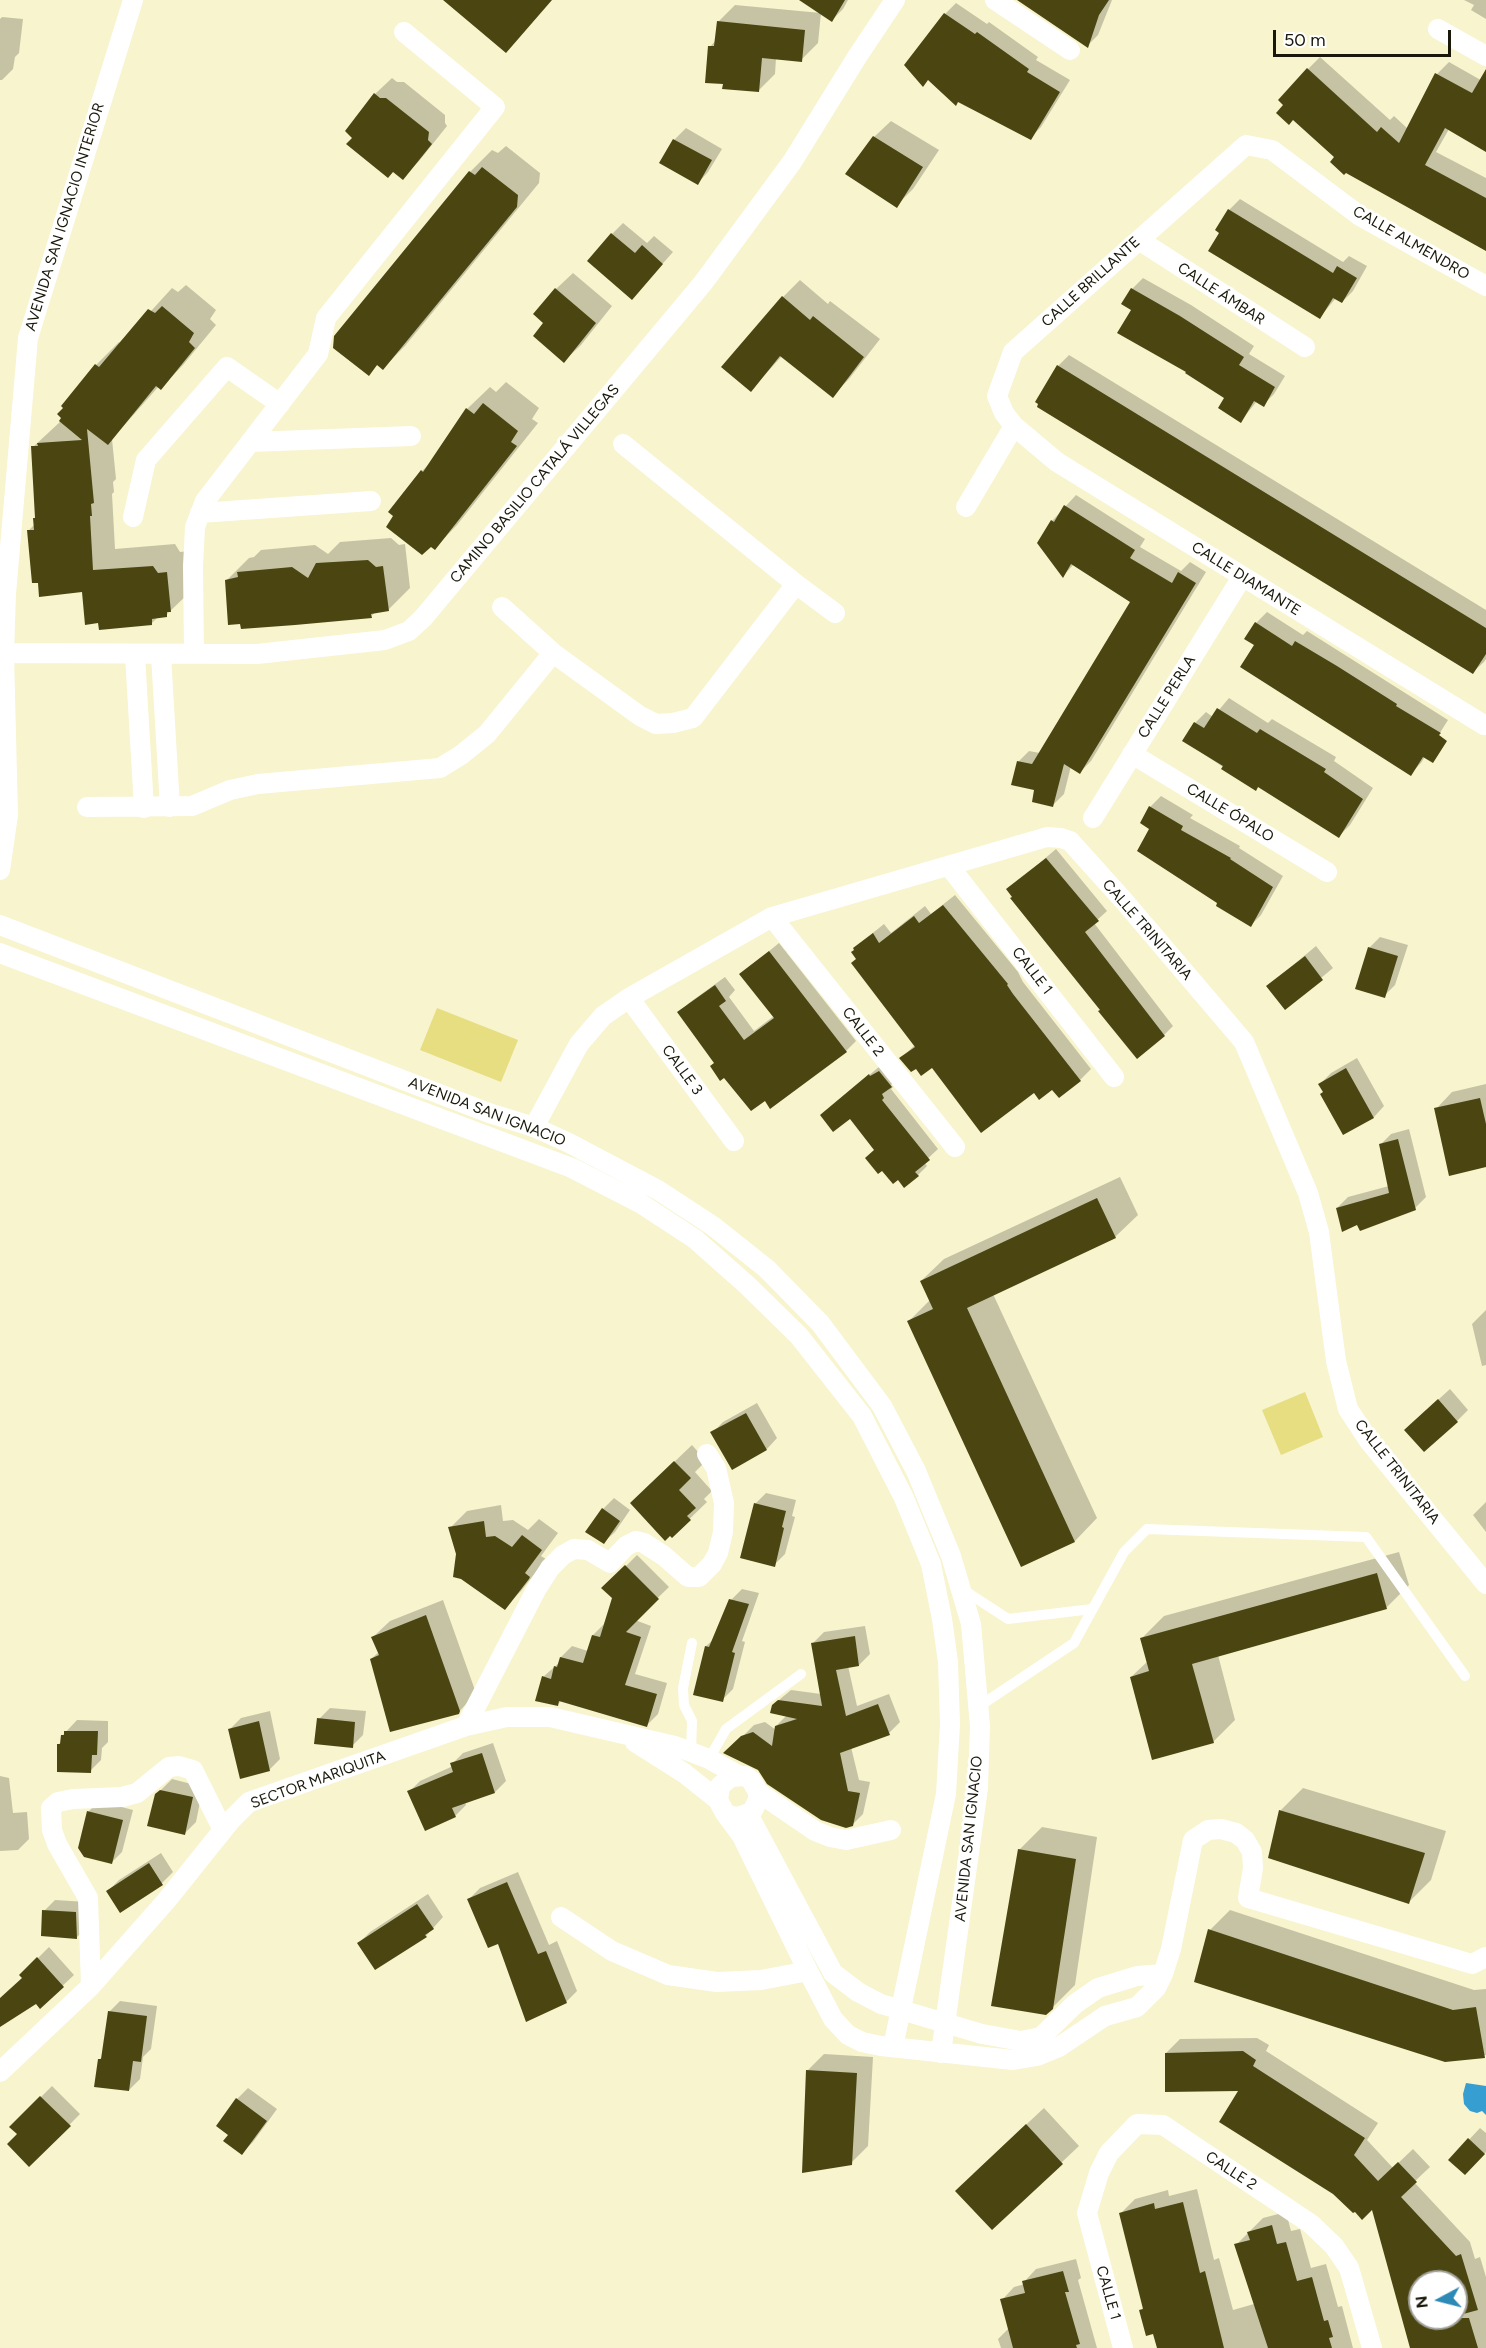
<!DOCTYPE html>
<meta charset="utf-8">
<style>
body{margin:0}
#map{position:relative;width:1486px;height:2348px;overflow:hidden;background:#f7f4ce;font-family:Figtree,sans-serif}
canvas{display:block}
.north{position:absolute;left:1408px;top:2270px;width:60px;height:60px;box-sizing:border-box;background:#fff;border:2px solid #a3a39d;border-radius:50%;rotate:263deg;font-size:16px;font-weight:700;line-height:24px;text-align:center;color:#19180a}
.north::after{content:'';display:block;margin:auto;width:21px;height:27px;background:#2d89b6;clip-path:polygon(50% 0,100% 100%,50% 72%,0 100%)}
.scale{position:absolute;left:1273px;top:30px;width:178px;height:27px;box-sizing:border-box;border:3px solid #19180a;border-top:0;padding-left:8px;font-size:18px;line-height:21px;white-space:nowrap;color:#19180a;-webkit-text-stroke:4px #fff;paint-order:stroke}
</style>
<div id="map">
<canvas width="1486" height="2348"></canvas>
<div class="north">N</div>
<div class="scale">50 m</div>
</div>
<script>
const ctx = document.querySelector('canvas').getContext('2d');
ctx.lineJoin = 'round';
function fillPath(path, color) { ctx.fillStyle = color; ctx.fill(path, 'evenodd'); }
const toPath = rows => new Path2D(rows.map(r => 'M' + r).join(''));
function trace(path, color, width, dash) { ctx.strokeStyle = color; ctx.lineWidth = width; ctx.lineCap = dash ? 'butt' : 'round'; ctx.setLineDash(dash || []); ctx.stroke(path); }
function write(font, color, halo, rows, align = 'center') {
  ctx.font = font + ' Figtree,sans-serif'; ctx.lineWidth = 6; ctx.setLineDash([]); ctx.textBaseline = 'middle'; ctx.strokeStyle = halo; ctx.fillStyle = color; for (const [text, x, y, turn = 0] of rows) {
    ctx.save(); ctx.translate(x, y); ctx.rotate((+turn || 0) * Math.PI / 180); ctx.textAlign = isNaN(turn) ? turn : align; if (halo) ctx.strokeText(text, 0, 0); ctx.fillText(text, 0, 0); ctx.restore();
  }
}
const green = toPath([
 [437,1008,518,1040,501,1082,420,1050],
 [1305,1392,1323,1437,1281,1455,1262,1410]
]);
const water = toPath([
 [1466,2083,1486,2086,1486,2115,1482,2111,1477,2113,1470,2111,1464,2104,1463,2094]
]);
const shadow = toPath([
 [803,0,848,0,843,9,832,20],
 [1019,0,1112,0,1098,35,1087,46],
 [1464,0,1486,0,1486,19,1471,10,1474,5],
 [956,3,987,24,989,22,1038,57,1036,60,1070,80,1041,127,1030,138,945,14],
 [735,5,821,13,818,43,801,60,776,58,775,74,758,91,724,83,710,47,716,40,718,22],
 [2,17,23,19,19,53,15,57,13,69,2,80,0,80,0,19],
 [1320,57,1390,120,1394,116,1408,129,1437,74,1449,62,1486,83,1486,149,1449,129,1436,152,1486,178,1486,245,1336,156,1308,69],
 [392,78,397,82,404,82,445,115,445,123,447,126,419,161,403,178,354,137,375,94],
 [891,121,939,150,913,189,896,206,874,137],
 [686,128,722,149,708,172,698,183,661,163,675,139],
 [506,146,540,173,539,183,405,346,383,368,378,364,369,374,470,172,492,150,498,153],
 [1240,199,1343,262,1349,256,1367,266,1353,291,1342,302,1336,298,1320,317,1217,230,1229,210],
 [623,223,647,243,654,236,673,252,642,287,612,234],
 [573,273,612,306,581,345,564,361,545,323,556,289],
 [1143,278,1191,305,1254,346,1249,354,1285,376,1274,394,1263,405,1257,401,1241,421,1226,398,1133,310,1132,289],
 [800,280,828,304,830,301,880,339,849,379,832,396,782,356,751,390,783,297],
 [186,285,216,310,210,319,216,325,183,365,161,388,159,386,112,439,116,479,113,482,114,492,112,494,115,549,175,544,180,552,189,551,189,593,166,615,159,616,151,624,99,622,84,590,28,531,35,524,37,517,33,447,61,421,65,408,63,406,96,365,119,342,121,344,172,288,178,292],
 [1069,355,1486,610,1486,659,1484,662,1473,672,1058,366],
 [506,382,539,408,532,419,538,423,457,525,435,548,422,471,433,460,467,409,490,387,496,392],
 [1076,495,1145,539,1140,547,1181,571,1190,562,1206,572,1091,761,1080,772,1071,766,1064,794,1053,805,1036,789,1018,762,1029,751,1040,753,1132,601,1074,564,1063,576,1039,543,1052,521],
 [391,538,399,545,405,544,410,588,388,610,376,612,371,616,227,580,249,558,254,557,261,550,315,545,328,554,340,542],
 [1267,612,1303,635,1307,631,1448,720,1421,763,1410,774,1256,644,1256,623],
 [1229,698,1268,723,1272,719,1336,757,1334,761,1373,788,1350,825,1339,836,1259,786,1256,789,1184,741,1195,723,1206,712,1213,717],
 [1161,796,1193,815,1190,818,1240,846,1239,848,1283,876,1261,915,1250,926,1219,903,1151,828,1142,823,1150,807],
 [1056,849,1107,911,1094,923,1173,1026,1164,1035,1102,1010,1008,890],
 [955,895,1018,972,1023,982,1091,1069,1080,1080,1034,1091,932,1066,916,1067,901,1058,915,1045,858,958,854,948,884,924,891,933,925,906,931,914],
 [1380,937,1408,945,1395,985,1384,996,1369,948],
 [779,943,856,1041,846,1051,770,1107,766,1099,715,1062,679,1013,689,1003,725,977,735,990,729,997,754,1031,774,1016,741,974],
 [1316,946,1333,968,1285,1008,1268,986],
 [1357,1058,1384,1106,1374,1117,1344,1133,1320,1084,1331,1073],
 [880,1066,900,1076,891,1085,893,1087,891,1089,938,1149,924,1162,927,1166,918,1175,875,1149,850,1117,822,1115],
 [1486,1084,1486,1166,1436,1109,1452,1092],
 [1409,1129,1426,1197,1415,1208,1358,1223,1337,1208,1348,1197,1389,1186,1380,1145,1391,1134],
 [1120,1177,1138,1215,1115,1237,993,1294,1097,1518,1075,1541,1022,1565,908,1322,930,1300,921,1281,944,1259],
 [1486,1310,1486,1365,1482,1366,1472,1324],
 [1450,1389,1468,1410,1457,1421,1417,1419],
 [757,1403,777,1438,767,1449,712,1433,723,1422],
 [692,1445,706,1461,695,1472,712,1491,704,1499,707,1502,672,1536,649,1486],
 [766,1493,796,1500,792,1516,795,1517,785,1554,774,1565,755,1504],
 [614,1498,630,1510,615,1532,604,1542,603,1509],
 [1486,1502,1486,1532,1473,1515],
 [501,1505,503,1521,513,1520,528,1530,539,1519,558,1533,541,1556,546,1559,521,1591,504,1608,450,1528,467,1511],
 [1399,1552,1409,1585,1386,1608,1218,1655,1235,1720,1213,1742,1131,1677,1148,1661,1142,1638,1164,1616],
 [637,1555,669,1587,635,1620,651,1626,635,1674,667,1683,658,1714,647,1725,562,1700,557,1705,543,1677,560,1662,561,1657,572,1646,588,1651,593,1635,604,1624,614,1598,604,1588],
 [742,1589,759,1593,742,1641,745,1642,733,1689,722,1700,706,1646,714,1639,731,1600],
 [443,1600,476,1693,458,1713,371,1659,379,1652,373,1637,390,1621],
 [865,1626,870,1654,859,1665,848,1666,857,1706,889,1694,900,1722,889,1733,851,1747,859,1780,870,1782,863,1814,852,1825,752,1765,726,1753,754,1725,765,1722,776,1730,776,1726,787,1715,773,1705,791,1690,821,1694,813,1643,824,1632],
 [330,1708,366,1711,363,1735,352,1746,319,1719],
 [270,1711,280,1759,269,1770,230,1729,241,1718],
 [77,1720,108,1721,108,1742,102,1748,101,1760,90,1771,59,1744,62,1741,62,1736],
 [493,1743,506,1781,495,1792,465,1802,466,1805,455,1816,409,1792,420,1781,453,1766,452,1764,463,1753],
 [0,1776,9,1778,13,1813,27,1812,29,1839,18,1850,0,1851],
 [172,1779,203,1787,196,1822,185,1833,156,1795],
 [1303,1788,1446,1831,1431,1880,1409,1902,1280,1811],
 [99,1801,133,1810,122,1852,111,1863,88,1812],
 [1042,1827,1097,1837,1075,1985,1046,2014,1019,1850],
 [161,1853,173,1872,162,1883,108,1891,119,1880],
 [518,1872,549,1945,557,1941,577,1991,566,2002,499,1942,469,1899,480,1888],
 [428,1894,443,1917,426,1936,375,1968,359,1943,370,1932],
 [55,1900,87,1902,88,1926,77,1937,44,1911],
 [1230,1910,1474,1990,1486,1989,1486,2055,1445,2061,1210,1930],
 [49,1947,74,1975,40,2007,36,2002,0,2025,0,1999,24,1978,21,1975],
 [120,2001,157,2006,151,2049,143,2057,140,2079,129,2090,99,2060,103,2056,109,2012],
 [1257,2038,1269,2045,1266,2051,1378,2123,1367,2140,1393,2168,1413,2149,1430,2167,1414,2182,1470,2242,1475,2259,1480,2257,1486,2277,1486,2348,1412,2348,1372,2207,1241,2090,1166,2053,1180,2039],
 [1420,2282,1456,2282,1456,2318,1420,2318],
 [824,2054,873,2057,868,2146,851,2163,807,2071],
 [52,2086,80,2114,30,2165,19,2134,11,2127],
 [248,2088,277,2109,253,2142,242,2153,230,2135,237,2099],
 [1044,2108,1079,2146,992,2228,973,2174],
 [1480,2128,1486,2133,1486,2152,1465,2173,1450,2160],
 [1197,2189,1214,2260,1219,2258,1233,2310,1254,2304,1236,2245,1263,2218,1286,2212,1291,2231,1300,2229,1311,2268,1326,2264,1338,2307,1342,2306,1353,2348,1158,2348,1154,2333,1141,2310,1144,2307,1121,2213,1135,2199,1168,2190,1169,2196],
 [1076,2259,1081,2278,1078,2280,1097,2348,1001,2348,998,2339,1009,2328,1002,2300,1014,2287,1025,2284,1024,2282,1036,2269]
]);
const building = toPath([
 [443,0,552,0,506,53],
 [799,0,845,0,832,22],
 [1017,0,1109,0,1099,15,1088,48],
 [944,13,975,34,977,32,1029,69,1027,72,1060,92,1031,140,958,102,956,106,928,80,923,87,904,65],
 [717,21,805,30,802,62,762,58,759,92,722,89,723,84,705,83,708,46,714,46],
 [1307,68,1377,132,1381,127,1399,143,1435,73,1472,93,1486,69,1486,152,1445,128,1425,165,1486,198,1486,251,1346,173,1344,175,1330,162,1334,157,1293,120,1289,125,1276,113,1283,105,1278,100],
 [374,93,380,98,386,98,429,132,428,140,432,144,403,180,393,172,388,178,346,144,352,138,345,131],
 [873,136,923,167,897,208,845,174],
 [673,139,712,160,698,185,659,163],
 [482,167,518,195,517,207,383,370,377,365,369,376,333,348,334,336,469,171,475,175],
 [1228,209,1333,273,1337,266,1357,278,1342,303,1333,298,1320,319,1208,251,1219,233,1215,230],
 [611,233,635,253,642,245,663,264,632,300,587,261],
 [555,288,596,323,564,363,533,336,543,323,533,314],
 [1131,288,1180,316,1244,357,1239,365,1275,387,1264,407,1254,401,1241,423,1218,408,1224,398,1185,373,1186,372,1117,333,1131,310,1121,304],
 [782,296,810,320,813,316,864,357,833,398,780,356,751,392,721,367],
 [162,306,194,333,189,342,195,348,161,390,156,386,108,445,87,429,94,503,91,504,92,516,90,516,93,570,153,566,158,573,167,572,171,612,167,612,167,617,152,619,152,625,99,630,98,623,85,625,82,592,39,597,38,583,32,583,27,530,34,530,33,518,35,518,31,446,38,446,37,443,82,440,59,421,61,418,57,414,63,408,61,406,95,364,99,367,148,309,155,313],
 [1057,365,1486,628,1486,654,1473,674,1037,407,1038,404,1035,402],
 [483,403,518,431,511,442,517,446,435,550,431,547,422,555,386,527,393,516,388,512,421,470,423,472,466,408,474,414],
 [1064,505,1135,550,1130,558,1172,583,1178,572,1196,583,1080,774,1064,764,1053,807,1032,802,1034,790,1011,785,1017,761,1032,764,1130,602,1071,564,1063,578,1037,543,1051,520,1054,522],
 [368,560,376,567,383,566,389,611,371,614,372,618,295,625,241,629,240,624,228,625,225,580,238,577,237,572,292,567,308,578,316,563],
 [1255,622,1292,646,1295,641,1337,666,1397,704,1396,706,1441,733,1439,735,1447,741,1433,763,1423,757,1411,776,1240,667,1254,645,1244,639],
 [1217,708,1257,733,1260,729,1326,769,1324,772,1363,799,1339,838,1258,787,1256,791,1221,769,1223,766,1182,741,1194,722,1204,728],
 [1149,806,1183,826,1181,830,1231,858,1230,859,1273,887,1251,927,1216,906,1217,903,1137,851,1149,829,1140,823],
 [1046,858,1099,921,1085,932,1165,1036,1137,1059,1098,1011,1100,1010,1010,898,1012,897,1006,889],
 [943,905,1008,984,1007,985,1013,994,1081,1081,1059,1098,1052,1090,1039,1100,1034,1093,981,1133,932,1068,921,1076,916,1069,911,1072,899,1058,915,1047,851,963,856,959,851,952,854,950,853,948,873,933,879,943,914,916,919,923],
 [1368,947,1398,956,1385,998,1355,989],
 [769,951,847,1052,770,1109,765,1101,751,1111,724,1078,720,1081,710,1066,714,1063,677,1012,715,985,726,1001,719,1006,744,1040,774,1018,739,974],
 [1305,956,1323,980,1285,1010,1266,986],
 [1346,1068,1374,1118,1343,1135,1320,1094,1323,1092,1318,1084],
 [879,1071,892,1087,882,1094,884,1098,882,1100,930,1160,915,1172,919,1176,904,1188,898,1180,893,1184,882,1171,878,1174,865,1158,874,1150,850,1119,833,1132,820,1115,869,1074,870,1076],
 [1480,1098,1486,1124,1486,1167,1449,1176,1434,1108],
 [1398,1139,1416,1210,1360,1231,1357,1225,1342,1232,1336,1208,1389,1193,1379,1144],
 [1097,1198,1116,1238,967,1308,1075,1542,1021,1567,907,1321,933,1309,920,1281],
 [1438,1399,1458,1422,1424,1452,1404,1430],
 [746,1413,767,1450,732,1470,710,1432],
 [674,1461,691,1478,679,1490,696,1508,687,1516,691,1520,672,1538,670,1536,665,1541,630,1503],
 [754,1503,786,1511,782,1527,784,1528,775,1567,740,1558],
 [602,1508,620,1521,604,1544,585,1532],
 [484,1521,486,1537,495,1536,512,1547,522,1535,542,1550,525,1573,530,1577,529,1579,505,1610,461,1579,453,1577,456,1554,448,1527],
 [625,1565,659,1599,626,1632,641,1637,625,1685,657,1694,647,1727,559,1701,558,1706,535,1701,542,1676,551,1679,554,1666,557,1667,560,1657,583,1663,592,1635,600,1637,612,1598,601,1588],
 [1377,1573,1387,1609,1192,1664,1214,1743,1152,1760,1130,1677,1149,1671,1140,1638],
 [729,1599,749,1604,732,1652,735,1653,723,1702,693,1695,705,1646,709,1647],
 [426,1615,460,1711,459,1714,390,1732,370,1659,379,1655,371,1637],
 [855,1636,859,1666,836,1670,846,1716,878,1704,890,1735,840,1753,848,1791,860,1793,853,1826,846,1828,821,1820,767,1784,758,1770,723,1753,741,1736,753,1732,772,1746,775,1726,797,1719,770,1713,772,1705,778,1700,822,1706,811,1643],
 [317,1718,355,1722,353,1748,314,1744],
 [259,1721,270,1771,240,1779,228,1729],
 [64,1731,98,1731,97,1755,92,1755,91,1773,57,1772,57,1744,60,1744,61,1735,64,1735],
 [482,1753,495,1793,452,1808,456,1817,425,1831,407,1791,453,1772,450,1763],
 [160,1790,193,1797,185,1835,147,1826,155,1794],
 [1279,1810,1425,1853,1409,1904,1268,1858],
 [87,1811,123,1820,112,1864,84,1857,78,1848],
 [1018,1849,1076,1859,1053,2009,1046,2015,991,2006],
 [149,1863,163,1885,120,1913,106,1891],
 [507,1882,538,1954,546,1951,567,2003,526,2022,498,1944,488,1948,467,1899],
 [417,1904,434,1929,425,1935,427,1937,375,1970,357,1943],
 [42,1910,76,1912,77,1939,41,1936],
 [1208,1929,1453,2010,1476,2007,1485,2058,1445,2062,1194,1982],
 [37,1957,64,1987,40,2009,36,2004,0,2027,0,1998,22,1978,19,1975],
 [108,2011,147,2016,141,2062,133,2061,129,2091,94,2087,98,2059,101,2059],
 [1243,2051,1256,2060,1253,2066,1365,2138,1354,2155,1378,2181,1398,2162,1417,2182,1401,2197,1456,2256,1461,2254,1478,2310,1456,2316,1456,2282,1420,2282,1420,2318,1469,2318,1478,2348,1410,2348,1372,2210,1362,2220,1355,2212,1353,2213,1333,2194,1219,2122,1238,2091,1165,2092,1165,2053],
 [806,2070,857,2073,852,2165,802,2173],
 [40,2096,71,2126,29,2167,7,2144,17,2134,9,2127],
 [236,2098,267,2121,242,2155,223,2141,228,2135,216,2126],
 [1026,2124,1063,2164,992,2230,955,2191],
 [1468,2138,1485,2154,1465,2175,1448,2160],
 [1183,2202,1200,2273,1205,2271,1224,2348,1157,2348,1153,2334,1146,2336,1139,2310,1143,2309,1119,2213,1154,2203,1155,2209],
 [1272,2225,1277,2244,1286,2242,1297,2281,1312,2277,1324,2321,1328,2320,1333,2337,1329,2338,1332,2348,1268,2348,1234,2244,1250,2240,1247,2232],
 [1063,2271,1069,2292,1065,2292,1080,2344,1076,2345,1077,2348,1013,2348,1000,2299,1025,2293,1022,2281]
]);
const lane = toPath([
 [962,1589,1008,1619,1092,1609],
 [978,1707,1074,1643,1124,1552,1147,1529,1366,1537,1465,1676],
 [691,1752,692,1721,684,1705,683,1688,692,1643],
 [709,1759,726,1729,801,1674]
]);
const street = toPath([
 [995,0,1070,50],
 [1438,29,1486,56],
 [1139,240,1305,347],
 [250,442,411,436],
 [623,444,796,584,835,613],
 [966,507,1014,426],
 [200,513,371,501],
 [133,517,146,460,227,367,280,404],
 [502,607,553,653,640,716,656,724,673,723,693,718,796,584],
 [0,653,257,654,385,640,409,631,423,618,703,283,792,162,857,57,895,0],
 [194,654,193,566,195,527,205,501,318,354,326,318,495,107,404,32],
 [135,655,144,808],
 [161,655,170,807],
 [1484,725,1057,462,1014,426,1004,413,997,396,1013,352,1246,145,1272,150,1360,216,1486,286],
 [1132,754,1327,872],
 [87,807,192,806,230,790,258,784,440,768,461,755,487,734,553,653],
 [1093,818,1242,577],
 [949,866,1114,1077],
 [0,870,8,815,4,654,6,594,28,338,133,0],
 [772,917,955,1147],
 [0,925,489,1113,534,1127,569,1143,658,1190,713,1226,767,1269,820,1323,882,1406,916,1471,951,1556,971,1624,980,1726,978,1788,941,2053],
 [0,953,572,1168,640,1203,695,1239,747,1285,799,1336,862,1416,904,1498,931,1564,942,1619,948,1662,950,1724,946,1794,893,2047],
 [629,998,734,1141],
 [534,1127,579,1044,603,1016,629,998,772,917,1047,837,1061,838,1070,841,1124,901,1244,1042,1308,1193,1319,1232,1336,1361,1348,1409,1369,1441,1486,1584],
 [466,1726,536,1590,550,1568,563,1555,574,1549,588,1550,610,1563,626,1546,636,1541,644,1543,664,1556,688,1577,699,1577,712,1564,718,1553,723,1532,724,1503,716,1468,707,1454],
 [635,1742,684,1773,718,1800,725,1813,731,1816,738,1817,752,1812,758,1800,758,1792,751,1780,745,1776,731,1777,720,1786,718,1800],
 [758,1792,815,1831,830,1837,846,1840,891,1830],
 [725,1813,742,1836,808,1971,833,2019,848,2035,862,2042,881,2046,1013,2060,1037,2056,1059,2047,1105,2016,1137,2007,1156,1988,1163,1974,1171,1949,1193,1840,1208,1830,1221,1829,1236,1833,1245,1840,1252,1852,1253,1868,1248,1898,1472,1964,1486,1957],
 [748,1814,833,1973,858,1992,881,2004,982,2034,1021,2041,1041,2037,1075,2004,1098,1988,1137,1976,1163,1974],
 [561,1917,612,1951,668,1975,717,1982,761,1980,808,1971],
 [91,1986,88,1898,57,1844,52,1830,51,1808,58,1802,73,1799,122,1797,137,1793,169,1767,179,1766,193,1770,223,1830],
 [0,2072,91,1986,166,1901,231,1820,249,1802,466,1726,507,1717,550,1717,675,1746,709,1759,738,1775],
 [1123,2348,1087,2213,1099,2173,1109,2153,1137,2124,1163,2125,1311,2224,1334,2246,1349,2268,1372,2348]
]);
const streetNames = [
 ["AVENIDA SAN IGNACIO INTERIOR",65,217,-73],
 ["CALLE ALMENDRO",1411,243,30],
 ["CALLE BRILLANTE",1091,282,-42],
 ["CALLE ÁMBAR",1221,294,33],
 ["CAMINO BASILIO CATALÁ VILLEGAS",535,484,-50],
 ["CALLE DIAMANTE",1246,579,32],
 ["CALLE PERLA",1167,697,-58],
 ["CALLE ÓPALO",1230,813,31],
 ["CALLE TRINITARIA",1147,930,49],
 ["CALLE 1",1032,971,52],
 ["CALLE 2",863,1032,52],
 ["CALLE 3",682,1070,54],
 ["AVENIDA SAN IGNACIO",487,1112,21],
 ["CALLE TRINITARIA",1397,1472,52],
 ["SECTOR MARIQUITA",318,1780,-20],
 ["AVENIDA SAN IGNACIO",969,1839,-84],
 ["CALLE 2",1231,2171,33],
 ["CALLE 1",1108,2293,74]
];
fillPath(green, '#e6de81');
fillPath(water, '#369ed0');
fillPath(shadow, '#0003');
fillPath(building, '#4b4611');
trace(lane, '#fff', 10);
trace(street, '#fff', 20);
write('15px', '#19180a', '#fff', streetNames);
</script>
